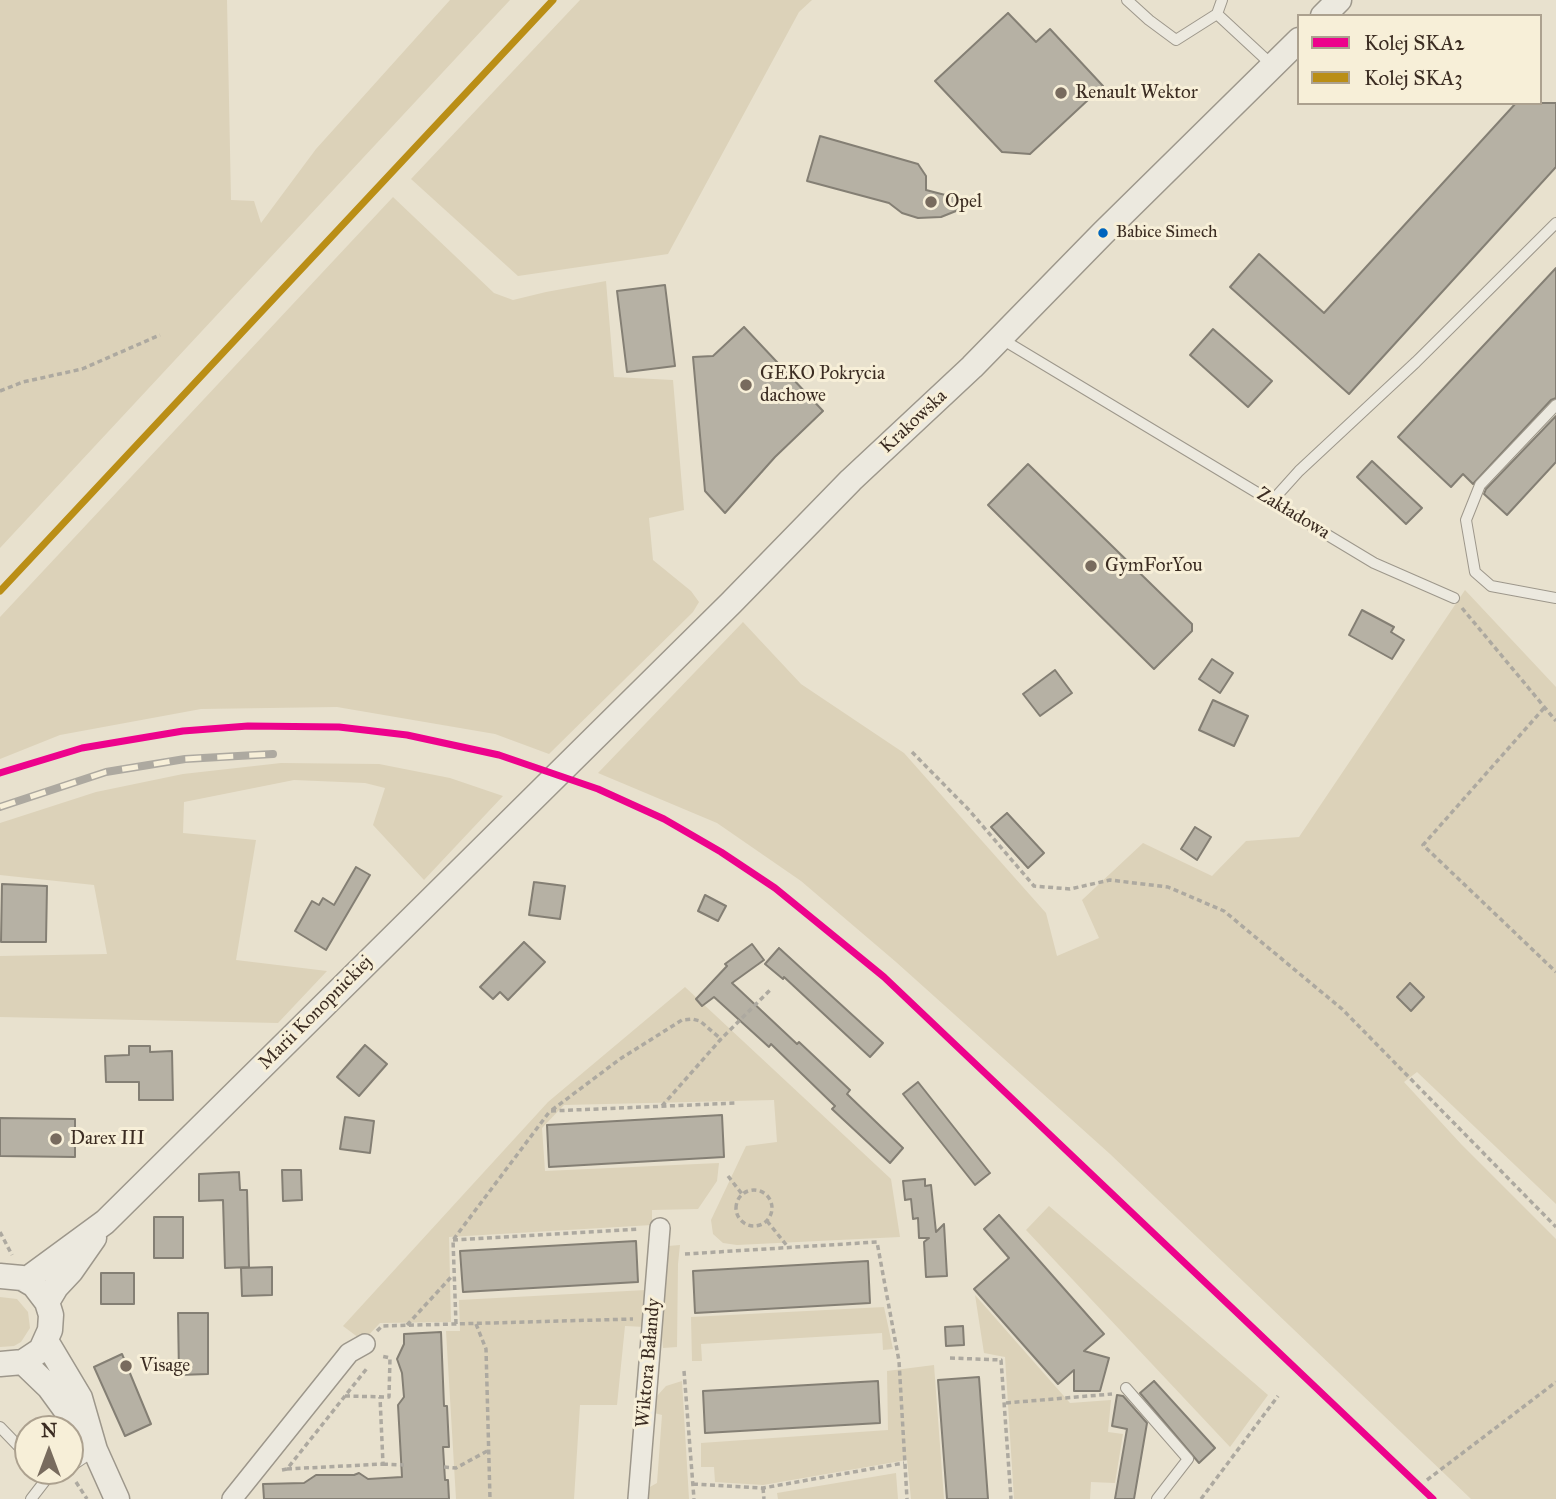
<!DOCTYPE html>
<meta charset="utf-8">
<style>
body{margin:0}
#map{position:relative;width:1556px;height:1499px;overflow:hidden;background:#e8e1ce;font-family:"IM FELL Great Primer",serif}
canvas{display:block}
.legend{position:absolute;left:1297px;top:14px;width:245px;height:91px;box-sizing:border-box;background:#f7efd8;border:2px solid #aca18f;margin:0;padding:9px 12px;list-style:none;font-size:21px;color:#3b2c22}
.legend li{display:flex;align-items:center;gap:14px;height:35px}
.legend b{width:35px;border:2px solid #aca18f}
.north{position:absolute;left:14px;top:1415px;width:70px;height:70px;box-sizing:border-box;background:#f7efd8;border:2px solid #aca18f;border-radius:50%;rotate:0deg;font-size:19px;font-weight:700;line-height:28px;text-align:center;color:#3b2c22}
.north::after{content:'';display:block;margin:auto;width:24px;height:32px;background:#786b5e;clip-path:polygon(50% 0,100% 100%,50% 72%,0 100%)}
</style>
<div id="map">
<canvas width="1556" height="1499"></canvas>
<ul class="legend">
<li><b style="height:9px;background:#ed028c"></b>Kolej SKA2</li>
<li><b style="height:9px;background:#ba8e16"></b>Kolej SKA3</li>
</ul>
<div class="north">N</div>
</div>
<script>
const ctx = document.querySelector('canvas').getContext('2d');
ctx.lineJoin = 'round';
function fillPath(path, color) { ctx.fillStyle = color; ctx.fill(path, 'evenodd'); }
const toPath = rows => new Path2D(rows.map(r => 'M' + r).join(''));
function trace(path, color, width, dash) { ctx.strokeStyle = color; ctx.lineWidth = width; ctx.lineCap = dash ? 'butt' : 'round'; ctx.setLineDash(dash || []); ctx.stroke(path); }
function write(font, color, halo, rows, align = 'center') {
  ctx.font = font + ' "IM FELL Great Primer",serif'; ctx.lineWidth = 6; ctx.setLineDash([]); ctx.textBaseline = 'middle'; ctx.strokeStyle = halo; ctx.fillStyle = color; for (const [text, x, y, turn = 0] of rows) {
    ctx.save(); ctx.translate(x, y); ctx.rotate((+turn || 0) * Math.PI / 180); ctx.textAlign = isNaN(turn) ? turn : align; if (halo) ctx.strokeText(text, 0, 0); ctx.fillText(text, 0, 0); ctx.restore();
  }
}
const green = toPath([
 [0,0,227,0,231,200,254,201,261,223,316,149,450,0,510,0,0,548],
 [580,0,812,0,799,12,668,254,518,276,411,179],
 [393,197,494,293,513,300,546,292,606,281,614,377,673,380,684,510,649,518,653,560,691,591,699,602,693,612,549,754,495,734,337,707,201,709,60,735,0,759,0,617],
 [1465,590,1556,687,1556,1204,1417,1072,1404,1082,1461,1144,1556,1239,1556,1499,1471,1499,1110,1154,896,962,801,881,717,823,598,773,743,622,801,684,904,753,1046,913,1057,956,1099,938,1082,900,1143,843,1212,876,1246,841,1299,837],
 [281,763,379,764,450,778,503,796,424,880,373,825,385,788,365,783,294,780,184,802,183,833,256,840,236,960,327,971,278,1023,0,1017,0,956,107,954,94,885,0,875,0,823,96,792,183,774],
 [685,987,891,1179,900,1237,737,1245,723,1243,713,1234,711,1220,746,1146,777,1142,774,1100,564,1105,542,1128,545,1171,719,1163,717,1181,698,1209,652,1210,652,1225,449,1237,451,1322,380,1323,363,1341,343,1326,548,1102],
 [1049,1206,1268,1395,1230,1447,1026,1230],
 [680,1245,678,1264,677,1347,663,1348,662,1337,668,1246],
 [646,1290,645,1327,625,1326,617,1405,580,1405,574,1499,456,1499,446,1331,460,1331,459,1300],
 [975,1295,1070,1403,1111,1400,1108,1432,1123,1434,1115,1483,1091,1482,1090,1499,1014,1499,1005,1357,984,1353],
 [0,1297,17,1299,28,1312,30,1328,21,1342,14,1346,0,1347],
 [884,1307,893,1349,883,1350,882,1333,701,1344,702,1361,692,1361,691,1317],
 [934,1365,944,1499,911,1499,907,1460,763,1485,715,1482,714,1467,701,1467,701,1443,888,1430,887,1371],
 [682,1381,689,1499,647,1499,648,1488,657,1483,662,1415,654,1413,657,1396,666,1386],
 [896,1473,898,1499,778,1499,777,1493]
]);
const building = toPath([
 [1008,13,1036,42,1050,29,1103,86,1030,154,1002,152,935,81,1008,13],
 [1516,103,1556,103,1556,167,1349,394,1230,287,1259,254,1324,313,1516,103],
 [820,136,918,164,926,176,926,190,976,203,941,217,918,218,902,213,889,203,807,181,820,136],
 [1556,268,1556,398,1551,400,1473,484,1463,474,1451,487,1398,437,1556,268],
 [665,285,675,366,627,372,617,291,665,285],
 [744,327,823,411,775,457,725,513,705,491,693,357,713,356,744,327],
 [1213,329,1272,381,1248,407,1190,355,1213,329],
 [1556,416,1556,462,1507,515,1484,494,1486,489,1556,416],
 [1372,461,1422,508,1406,524,1357,477,1372,461],
 [1028,464,1192,624,1192,631,1154,669,988,505,1028,464],
 [1362,610,1394,627,1391,632,1404,640,1392,659,1349,635,1362,610],
 [1212,659,1233,673,1220,693,1199,679,1212,659],
 [1055,670,1072,693,1040,716,1023,694,1055,670],
 [1213,700,1248,716,1234,746,1199,730,1213,700],
 [1007,813,1044,853,1028,868,991,827,1007,813],
 [1195,827,1211,837,1197,860,1181,849,1195,827],
 [356,867,370,875,326,950,295,931,312,901,319,905,323,898,334,905,356,867],
 [534,882,565,886,560,919,529,915,534,882],
 [2,884,47,886,46,942,1,942,2,884],
 [705,895,726,906,718,921,698,911,705,895],
 [524,942,545,962,508,1000,500,992,493,999,480,987,524,942],
 [752,944,764,960,732,983,797,1044,799,1042,850,1090,847,1094,903,1148,890,1163,832,1109,835,1106,771,1044,769,1047,714,997,702,1006,696,999,727,966,725,964,752,944],
 [779,948,883,1043,870,1057,784,977,783,979,765,964,779,948],
 [1410,983,1424,997,1411,1011,1397,997,1410,983],
 [365,1045,387,1064,359,1096,337,1077,365,1045],
 [129,1046,150,1046,150,1052,172,1051,173,1100,139,1100,139,1082,106,1082,105,1056,129,1055,129,1046],
 [918,1082,990,1173,975,1185,903,1094,918,1082],
 [722,1115,724,1157,549,1167,547,1125,722,1115],
 [345,1117,374,1121,370,1153,340,1149,345,1117],
 [0,1118,75,1119,75,1157,0,1156,0,1118],
 [282,1170,301,1170,302,1200,283,1201,282,1170],
 [239,1172,240,1190,247,1190,249,1267,225,1268,223,1200,199,1201,199,1174,239,1172],
 [925,1179,925,1186,931,1185,936,1232,944,1224,947,1276,926,1277,924,1242,929,1238,919,1238,918,1218,913,1219,911,1199,905,1200,903,1181,925,1179],
 [999,1215,1104,1334,1084,1351,1109,1358,1100,1391,1074,1391,1074,1370,1058,1384,974,1289,1009,1258,984,1229,999,1215],
 [154,1217,183,1217,183,1258,154,1258,154,1217],
 [636,1241,638,1282,463,1292,460,1251,636,1241],
 [868,1261,870,1303,695,1313,693,1271,868,1261],
 [272,1267,272,1295,242,1296,241,1268,272,1267],
 [101,1273,134,1273,134,1304,101,1304,101,1273],
 [178,1313,208,1313,208,1374,179,1375,178,1313],
 [963,1326,964,1345,946,1346,945,1327,963,1326],
 [441,1332,444,1406,447,1406,449,1447,443,1447,445,1480,448,1480,449,1499,264,1499,263,1484,304,1483,316,1475,354,1475,359,1473,368,1479,402,1477,398,1405,404,1397,402,1373,397,1359,404,1344,404,1334,441,1332],
 [122,1354,151,1424,125,1436,94,1367,122,1354],
 [979,1377,988,1499,947,1499,938,1380,979,1377],
 [878,1381,880,1423,705,1433,703,1391,878,1381],
 [1154,1381,1215,1448,1199,1463,1140,1393,1154,1381],
 [1117,1395,1123,1396,1147,1423,1134,1499,1115,1499,1127,1429,1112,1426,1117,1395]
]);
const path = toPath([
 [0,391,23,382,82,369,160,335],
 [1462,608,1556,721],
 [1544,708,1423,845,1556,972],
 [912,752,969,810,1034,886,1070,889,1110,880,1168,887,1224,911,1342,1009,1556,1227],
 [662,1106,721,1039,771,989],
 [552,1110,620,1059,682,1020,692,1019,700,1021,721,1039],
 [728,1176,742,1194],
 '736 1208a18 18 0 1 1 36 0a18 18 0 1 1-36 0Z',
 [767,1221,788,1247],
 [0,1232,12,1255],
 [453,1240,639,1229],
 [685,1254,877,1242,899,1361,907,1499],
 [456,1324,453,1240,550,1111,737,1103],
 [476,1324,486,1349,490,1499],
 [407,1325,453,1275],
 [377,1331,382,1326,633,1319],
 [950,1358,1001,1360,1011,1499],
 [684,1371,694,1499],
 [345,1396,389,1397,390,1358,381,1356],
 [1006,1403,1112,1394],
 [383,1464,404,1465],
 [444,1467,456,1468,489,1450],
 [287,1469,383,1464,380,1397],
 [282,1470,287,1469,368,1367],
 [1427,1480,1556,1382],
 [76,1482,87,1499],
 [693,1484,763,1488,904,1463],
 [763,1488,764,1499],
 [1201,1499,1278,1396]
]);
const service = toPath([
 [1127,0,1149,20,1176,40,1217,14,1222,0],
 [1217,14,1272,65],
 [1000,338,1374,563,1454,598],
 [1556,405,1480,485,1466,520,1475,572,1491,586,1556,598],
 [1272,501,1299,471,1416,362,1556,223],
 [1126,1388,1188,1459,1157,1499],
 [0,1427,28,1456],
 [70,1467,95,1450],
 [31,1499,48,1477,62,1471]
]);
const minor = toPath([
 [232,1499,349,1353,365,1344],
 [638,1499,660,1228]
]);
const tertiary = toPath([
 [1323,16,1339,0],
 [0,1276,22,1278,34,1285,47,1302,51,1315,50,1330,41,1350,23,1362,0,1364],
 [26,1280,105,1222,731,603,851,480,972,367,1103,233,1299,40],
 [47,1302,56,1287,71,1271,94,1238],
 [46,1341,80,1398,95,1450,117,1499],
 [23,1362,49,1387,84,1435]
]);
const rail = toPath([
 [0,807,106,772,185,759,273,754]
]);
const rail1 = toPath([
 [0,773,82,748,183,731,248,726,339,727,407,735,499,755,598,789,664,819,721,852,775,888,884,977,1433,1499]
]);
const rail2 = toPath([
 [0,591,553,0]
]);
const markers = [
 [1061,93,7,"#786b5e"],
 [931,202,7,"#786b5e"],
 [1103,233,6,"#0065bd"],
 [746,385,7,"#786b5e"],
 [1091,566,7,"#786b5e"],
 [56,1139,7,"#786b5e"],
 [126,1366,7,"#786b5e"]
];
const busNames = [
 ["Babice Simech",1116,233]
];
const poiNames = [
 ["Renault Wektor",1075,93],
 ["Opel",945,202],
 ["GEKO Pokrycia",760,374],
 ["dachowe",760,396],
 ["GymForYou",1105,566],
 ["Darex III",70,1139],
 ["Visage",140,1366]
];
const streetNames = [
 ["Krakowska",914,422,-43],
 ["Zakładowa",1293,514,31],
 ["Marii Konopnickiej",316,1013,-45],
 ["Wiktora Bałandy",649,1363,-85]
];
fillPath(green, '#dcd2b9');
fillPath(building, '#b6b1a4');
trace(building, '#847f74', 2);
trace(service, '#9d978b', 12);
trace(minor, '#9d978b', 22);
trace(tertiary, '#9d978b', 27);
trace(path, '#ada9a0', 3.5, [5, 3.5]);
trace(service, '#ece9df', 10);
trace(minor, '#ece9df', 19);
trace(tertiary, '#ece9df', 24);
trace(rail, '#ada9a0', 8);
trace(rail, '#f7efd8', 5, [16]);
trace(rail1, '#ed028c', 7);
trace(rail2, '#ba8e16', 7);
for (const [x, y, r, color] of markers) { const dot = new Path2D(); dot.arc(x, y, r, 0, 2 * Math.PI); ctx.fillStyle = color; ctx.fill(dot); trace(dot, '#f7efd8', 2.5); }
write('17px', '#3b2c22', '#f7efd8', busNames, 'left');
write('19px', '#3b2c22', '#f7efd8', poiNames, 'left');
write('19px', '#3b2c22', '#f7efd8', streetNames);
</script>
